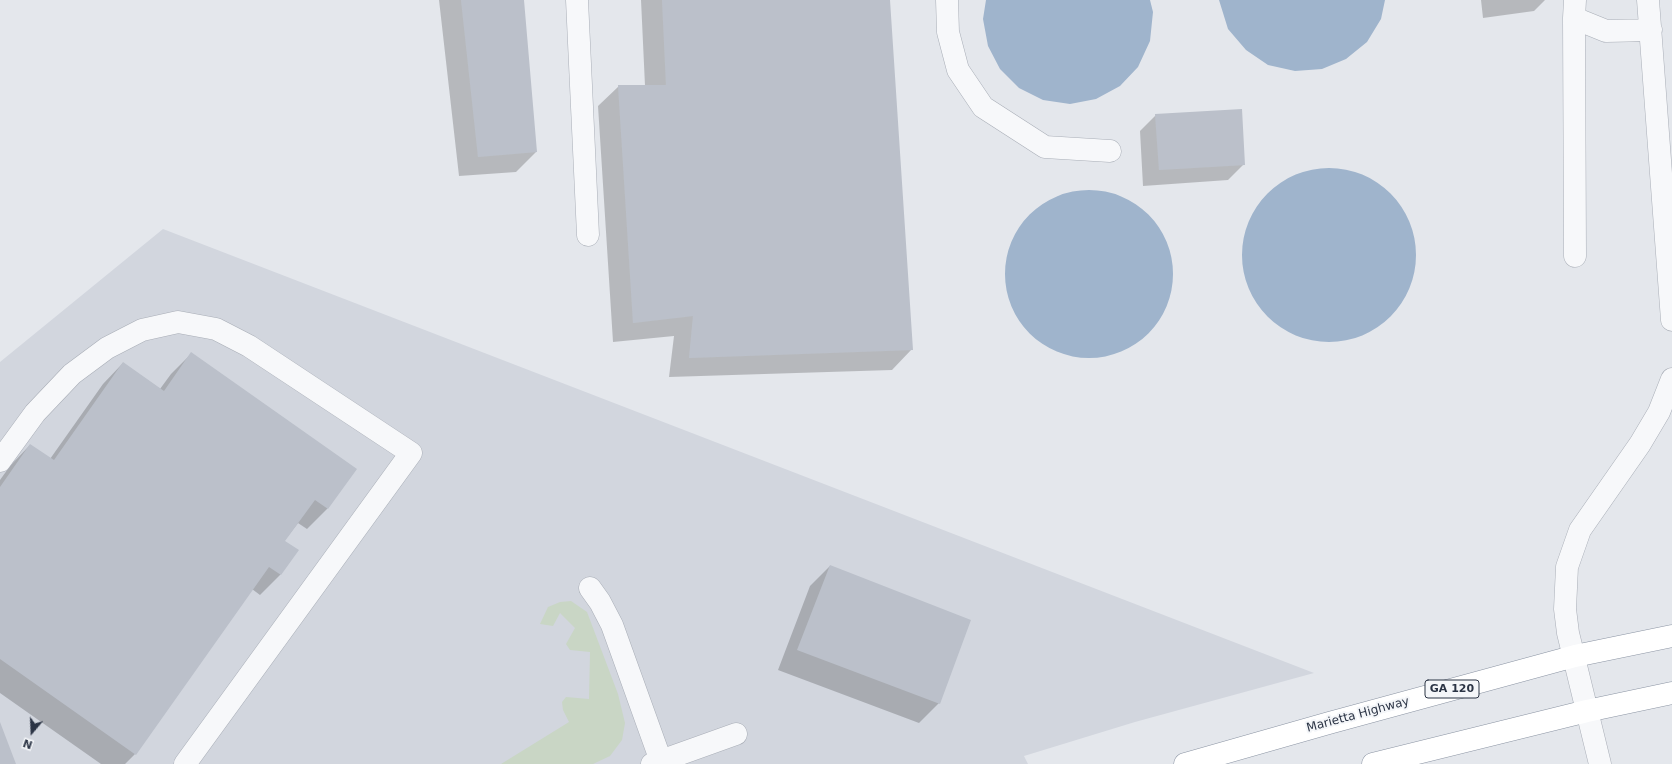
<!DOCTYPE html>
<style>
body{margin:0}
#map{position:relative;width:1672px;height:764px;overflow:hidden;background:#e4e7ec;font-family:"DejaVu Sans",sans-serif}
canvas{display:block}
.north{position:absolute;left:12px;top:712px;width:40px;height:40px;-webkit-text-stroke:3px #f4f6f9;paint-order:stroke;rotate:199deg;font-size:11px;font-weight:700;line-height:16px;text-align:center;color:#2b3445}
.north::after{content:'';display:block;margin:auto;width:14px;height:18px;background:#2b3445;clip-path:polygon(50% 0,100% 100%,50% 72%,0 100%)}
</style>
<div id="map">
<canvas width="1672" height="764"></canvas>
<div class="north">N</div>
</div>
<script>
const ctx = document.querySelector('canvas').getContext('2d');
ctx.lineJoin = 'round';
function fillPath(path, color) { ctx.fillStyle = color; ctx.fill(path, 'evenodd'); }
const toPath = rows => new Path2D(rows.map(r => 'M' + r).join(''));
function trace(path, color, width, dash) { ctx.strokeStyle = color; ctx.lineWidth = width; ctx.lineCap = dash ? 'butt' : 'round'; ctx.setLineDash(dash || []); ctx.stroke(path); }
function write(font, color, halo, rows, align = 'center') {
  ctx.font = font + ' "DejaVu Sans",sans-serif'; ctx.lineWidth = 4; ctx.setLineDash([]); ctx.textBaseline = 'middle'; ctx.strokeStyle = halo; ctx.fillStyle = color; for (const [text, x, y, turn = 0] of rows) {
    ctx.save(); ctx.translate(x, y); ctx.rotate((+turn || 0) * Math.PI / 180); ctx.textAlign = isNaN(turn) ? turn : align; if (halo) ctx.strokeText(text, 0, 0); ctx.fillText(text, 0, 0); ctx.restore();
  }
}
const built = toPath([
 [163,229,1314,673,1135,722,1024,756,1028,764,0,764,0,362]
]);
const green = toPath([
 [571,601,587,612,618,694,625,723,622,740,610,756,593,764,501,764,569,722,563,710,562,702,566,697,589,699,590,652,570,650,566,644,575,628,560,613,553,626,540,624,548,607,560,602]
]);
const water = toPath([
 [986,0,1150,0,1153,12,1150,41,1138,67,1120,86,1096,99,1070,104,1043,100,1019,88,1000,69,988,46,983,19],
 [1219,0,1385,0,1381,19,1367,42,1346,59,1322,69,1295,71,1268,65,1246,50,1228,29],
 '1242 255a87 87 0 1 1 174 0a87 87 0 1 1-174 0Z',
 '1005 274a84 84 0 1 1 168 0a84 84 0 1 1-168 0Z'
]);
const shadow = toPath([
 [439,0,523,0,536,152,516,172,459,176],
 [641,0,889,0,912,349,892,370,669,377,674,336,613,342,598,106,619,86,645,86],
 [1481,0,1545,0,1534,11,1483,18],
 [1156,115,1244,164,1228,180,1143,186,1140,131],
 [191,354,355,469,327,509,307,529,298,523,284,541,297,550,280,575,260,595,252,589,135,754,125,764,101,764,0,693,0,480,10,466,30,445,50,459,103,384,123,363,160,389,171,374],
 [830,566,939,703,919,723,778,670,810,586]
]);
const building = toPath([
 [461,0,524,0,537,152,478,157],
 [662,0,890,0,913,350,689,358,693,316,633,323,618,85,666,85],
 [1242,109,1245,165,1159,170,1155,114],
 [191,352,357,469,328,509,315,500,285,541,299,550,281,575,269,567,136,755,0,659,0,487,30,444,54,460,123,362,164,391],
 [830,565,971,620,940,704,797,650],
 [0,722,16,764,0,764]
]);
const minor = toPath([
 [577,0,588,235],
 [947,0,948,32,958,70,983,107,1045,147,1110,151],
 [1575,0,1574,18,1606,31,1651,30],
 [1648,0,1672,320],
 [1574,18,1575,256],
 [0,461,35,413,72,374,107,348,142,330,178,322,216,329,249,346,411,453,185,764],
 [590,588,600,602,612,625,662,764],
 [652,764,736,734],
 [1600,764,1568,633,1565,609,1567,567,1580,530,1640,444,1659,412,1672,379]
]);
const highway = toPath([
 [1185,764,1329,723,1575,656,1672,636],
 [1373,764,1587,711,1672,693]
]);
const shields = [
 [1452,689,54]
];
const shieldNames = [
 ["GA 120",1452,689]
];
const streetNames = [
 ["Marietta Highway",1358,715,-15]
];
fillPath(built, '#d2d6de');
fillPath(green, '#c9d6c5');
fillPath(water, '#9fb4cc');
fillPath(shadow, '#0003');
fillPath(building, '#bbc0ca');
trace(minor, '#a9aeb7', 23);
trace(highway, '#8b94a3', 23);
trace(minor, '#f7f8fa', 22);
trace(highway, '#fff', 22);
for (const [x, y, w] of shields) { const box = new Path2D(); box.roundRect(x - w / 2, y - 9, w, 18, 3); ctx.fillStyle = '#f4f6f9'; ctx.fill(box); trace(box, '#2b3445', 1); }
write('bold 11px', '#2b3445', null, shieldNames);
write('12px', '#2b3445', '#f4f6f9', streetNames);
</script>
